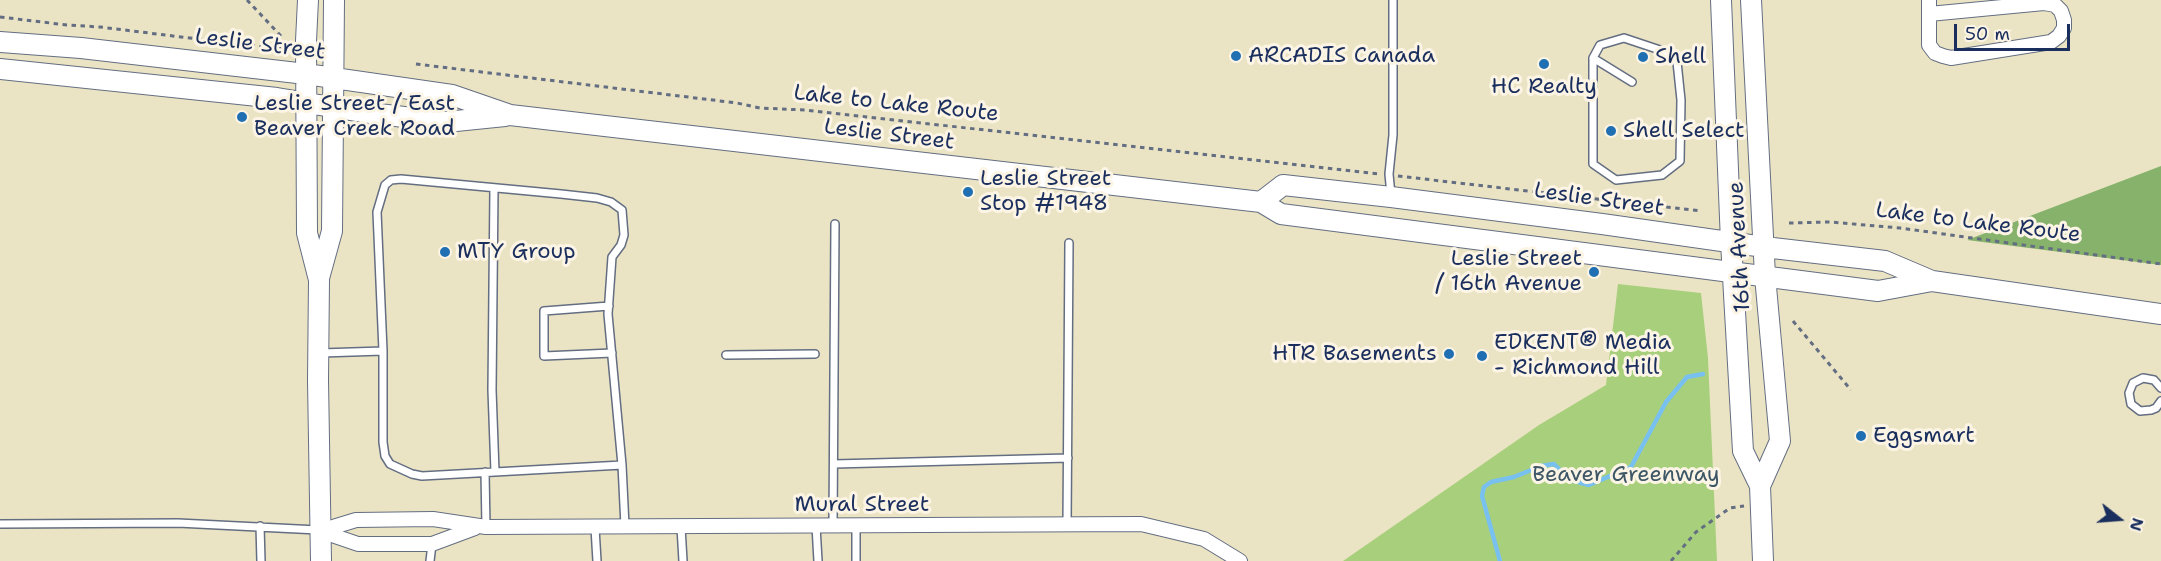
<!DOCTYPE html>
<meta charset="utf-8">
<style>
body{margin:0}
#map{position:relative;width:2161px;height:561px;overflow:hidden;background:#ebe4c4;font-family:"Shantell Sans",sans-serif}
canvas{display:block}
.north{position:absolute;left:2089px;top:489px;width:60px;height:60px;-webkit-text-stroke:4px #fcf5e5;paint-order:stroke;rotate:107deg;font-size:16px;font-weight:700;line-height:24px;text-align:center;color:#1b2f5e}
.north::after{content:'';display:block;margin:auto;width:21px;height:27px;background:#1b2f5e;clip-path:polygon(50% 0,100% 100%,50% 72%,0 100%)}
.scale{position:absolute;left:1954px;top:24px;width:116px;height:27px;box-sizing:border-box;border:3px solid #1b2f5e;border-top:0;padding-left:8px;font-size:18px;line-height:21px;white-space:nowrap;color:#1b2f5e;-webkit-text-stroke:4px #fcf5e5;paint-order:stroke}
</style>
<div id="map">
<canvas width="2161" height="561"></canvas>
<div class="north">N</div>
<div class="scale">50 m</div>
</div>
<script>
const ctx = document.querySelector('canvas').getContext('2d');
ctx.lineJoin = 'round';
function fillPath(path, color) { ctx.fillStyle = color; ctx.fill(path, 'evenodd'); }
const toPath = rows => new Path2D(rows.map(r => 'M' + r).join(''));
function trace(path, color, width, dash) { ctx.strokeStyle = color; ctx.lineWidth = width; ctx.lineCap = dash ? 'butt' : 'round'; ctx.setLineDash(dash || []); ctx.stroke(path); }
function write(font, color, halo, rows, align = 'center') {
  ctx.font = font + ' "Shantell Sans",sans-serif'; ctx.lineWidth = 6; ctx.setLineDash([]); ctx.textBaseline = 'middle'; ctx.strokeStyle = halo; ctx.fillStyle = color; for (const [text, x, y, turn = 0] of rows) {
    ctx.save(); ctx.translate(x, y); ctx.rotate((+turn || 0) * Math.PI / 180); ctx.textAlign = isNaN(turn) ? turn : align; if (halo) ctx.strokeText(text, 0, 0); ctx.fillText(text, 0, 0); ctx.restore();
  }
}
const green = toPath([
 [1618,284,1701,293,1708,358,1717,561,1343,561,1539,425,1606,385]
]);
const forest = toPath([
 [2161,166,2161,265,1967,240]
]);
const stream = toPath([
 [1500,561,1482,496,1484,487,1491,482,1514,477,1541,466,1554,464,1570,480,1589,485,1631,467,1666,402,1687,377,1703,374]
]);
const path = toPath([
 [247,0,281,36,283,45],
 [0,17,67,25,100,27,279,49,290,41],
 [416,64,737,103,760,108,805,110,1380,174],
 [1398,176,1701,211],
 [1789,223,1830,222,1900,228,2161,264],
 [1793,321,1851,390],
 [1671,561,1696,532,1730,508,1744,506]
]);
const lane = toPath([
 [1593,58,1600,45,1624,38,1669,53,1677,62,1681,100,1680,161,1662,175,1616,180,1593,164,1593,58,1632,82],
 [494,188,492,390,495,472],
 [1391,195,1389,174,1393,135,1393,0],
 [609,306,544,311,544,356,612,353],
 [321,353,383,351],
 [726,355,815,354],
 [2161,388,2154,380,2143,378,2133,383,2129,393,2131,404,2140,411,2151,410,2156,408,2161,401],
 [834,464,1068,458],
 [622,465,608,314,612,257,621,245,624,235,622,210,611,202,597,198,561,194,401,179,391,180,385,185,377,212,383,351,383,442,385,456,390,464,412,474,422,476,622,465,625,526],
 [485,472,486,527],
 [0,524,178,523,318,530],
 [1067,525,1069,243],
 [260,526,261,561],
 [816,526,818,561],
 [833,526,835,224],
 [681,527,683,561],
 [595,528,597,561],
 [430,561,432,544],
 [856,561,856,526]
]);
const street = toPath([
 [1929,0,1929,45,1935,53,1943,56,1951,58,2051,42,2059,36,2064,28,2064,20,2061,11,2055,5,2044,3,1929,14],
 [320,531,356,520,433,519,486,527,1141,524,1204,539,1240,561],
 [320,531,358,544,432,544,475,528]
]);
const secondary = toPath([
 [308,0,306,41,307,233,319,280,318,380,321,561],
 [1721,0,1731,242,1743,451,1760,486],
 [1751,0,1765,276,1780,441,1760,486,1763,561],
 [0,42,81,48,306,74,452,95,510,115,1261,202,1281,214,1878,291,1932,281],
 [0,69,277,98,362,112,446,122,505,116],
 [1261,202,1283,185,1391,197,1602,224,1764,247,1885,261,1932,281,2161,314],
 [319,278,332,231,334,0]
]);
const markers = [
 [1236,56,6,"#1f6fb2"],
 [1643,57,6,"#1f6fb2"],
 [1544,64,6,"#1f6fb2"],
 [242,117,6,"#1f6fb2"],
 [1611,131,6,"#1f6fb2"],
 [968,192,6,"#1f6fb2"],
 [445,252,6,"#1f6fb2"],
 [1594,272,6,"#1f6fb2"],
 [1449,354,6,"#1f6fb2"],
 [1482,356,6,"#1f6fb2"],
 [1861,436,6,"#1f6fb2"]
];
const streetNames = [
 ["Leslie Street",260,45,7],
 ["Lake to Lake Route",896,104,6],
 ["Leslie Street",889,135,7],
 ["Leslie Street",1599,200,8],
 ["Lake to Lake Route",1978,223,7],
 ["16th Avenue",1740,247,-93],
 ["Mural Street",862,505]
];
const poiNames = [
 ["ARCADIS Canada",1248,56],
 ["Shell",1655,57],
 ["HC Realty",1544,87,"center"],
 ["Leslie Street / East",254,104],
 ["Beaver Creek Road",254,129],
 ["Shell Select",1623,131],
 ["Leslie Street",980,179],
 ["Stop #1948",980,204],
 ["MTY Group",457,252],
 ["Leslie Street",1582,259,"right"],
 ["/ 16th Avenue",1582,284,"right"],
 ["EDKENT® Media",1494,343],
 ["- Richmond Hill",1494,368],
 ["HTR Basements",1437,354,"right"],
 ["Eggsmart",1873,436]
];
const parkNames = [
 ["Beaver Greenway",1626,475]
];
fillPath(green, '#a8d07c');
fillPath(forest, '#86b26c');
trace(stream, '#78c0f0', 4.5);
trace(lane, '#646e82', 10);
trace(street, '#646e82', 16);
trace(secondary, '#646e82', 22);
trace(path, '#646e82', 3, [4.5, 4.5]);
trace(lane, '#fff', 7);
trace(street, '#fff', 14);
trace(secondary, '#fff', 20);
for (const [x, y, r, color] of markers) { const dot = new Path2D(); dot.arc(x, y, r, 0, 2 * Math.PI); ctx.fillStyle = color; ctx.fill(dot); trace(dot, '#fcf5e5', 2); }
write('22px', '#1b2f5e', '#fcf5e5', streetNames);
write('22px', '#1b2f5e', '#fcf5e5', poiNames, 'left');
write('22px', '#3e5766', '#fcf5e5', parkNames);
</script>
